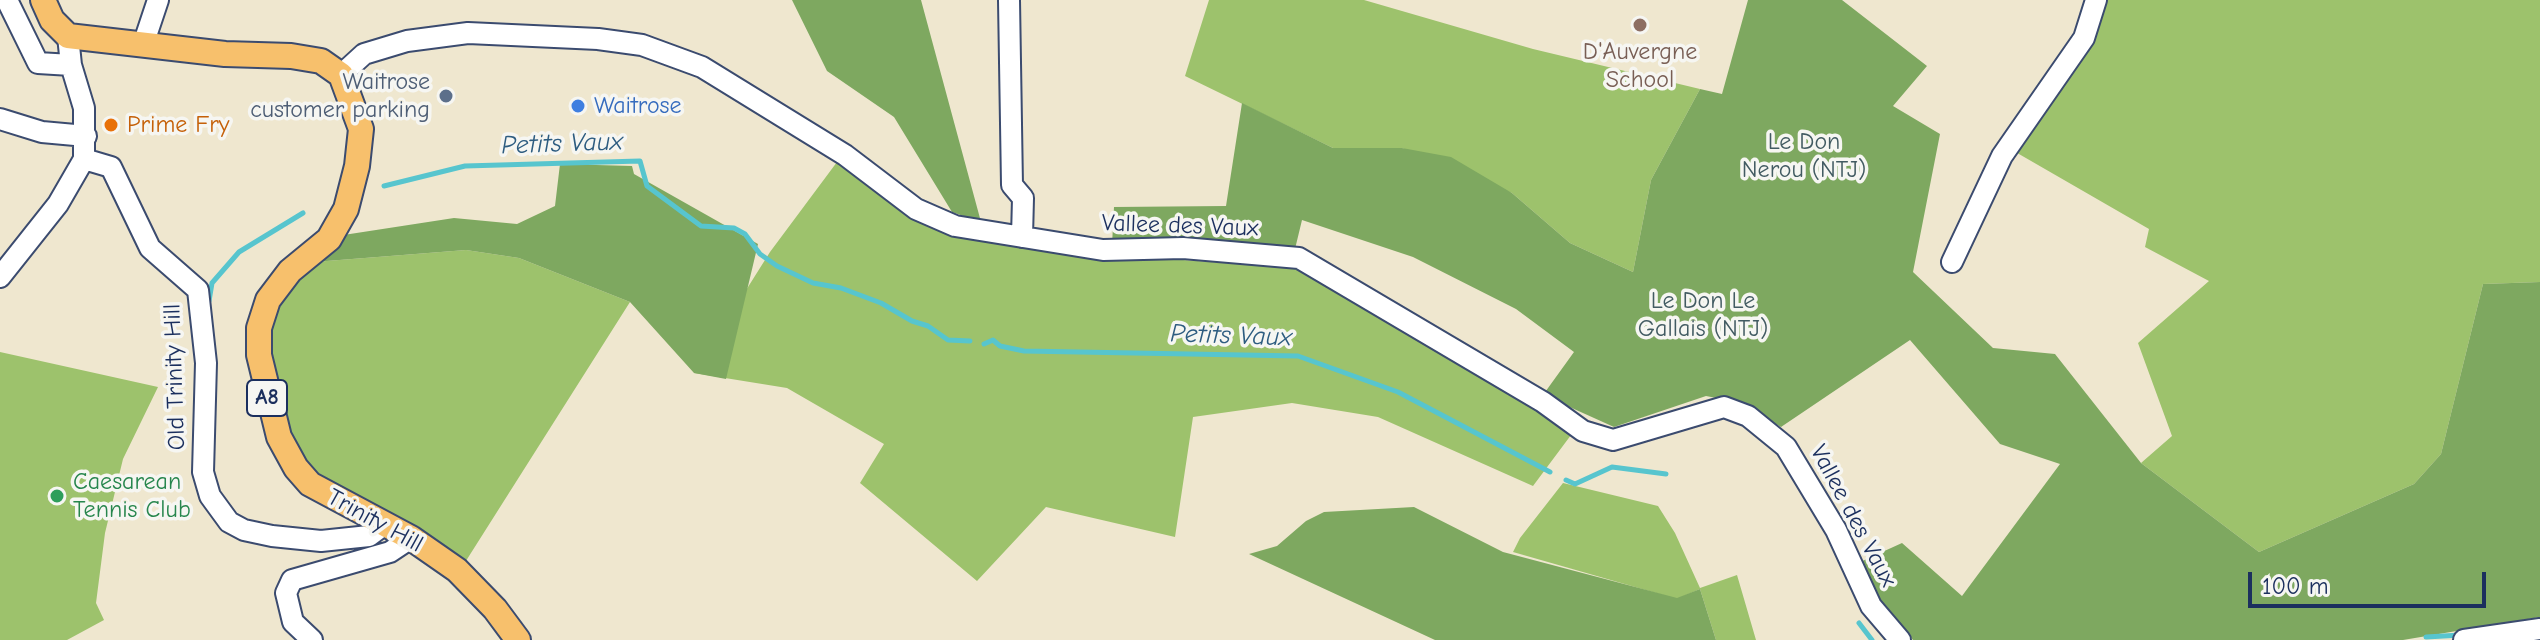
<!DOCTYPE html>
<style>
body{margin:0}
#map{position:relative;width:2540px;height:640px;overflow:hidden;background:#efe7cf;font-family:"Comic Neue",sans-serif}
canvas{display:block}
.scale{position:absolute;left:2248px;top:572px;width:238px;height:36px;box-sizing:border-box;border:4px solid #1b2f5e;border-top:0;padding-left:10px;font-size:24px;line-height:28px;white-space:nowrap;color:#1b2f5e;-webkit-text-stroke:6px #f6f6f2;paint-order:stroke}
</style>
<div id="map">
<canvas width="2540" height="640"></canvas>
<div class="scale">100 m</div>
</div>
<script>
const ctx = document.querySelector('canvas').getContext('2d');
ctx.lineJoin = 'round';
function fillPath(path, color) { ctx.fillStyle = color; ctx.fill(path, 'evenodd'); }
const toPath = rows => new Path2D(rows.map(r => 'M' + r).join(''));
function trace(path, color, width, dash) { ctx.strokeStyle = color; ctx.lineWidth = width; ctx.lineCap = dash ? 'butt' : 'round'; ctx.setLineDash(dash || []); ctx.stroke(path); }
function write(font, color, halo, rows, align = 'center') {
  ctx.font = font + ' "Comic Neue",sans-serif'; ctx.lineWidth = 7; ctx.setLineDash([]); ctx.textBaseline = 'middle'; ctx.strokeStyle = halo; ctx.fillStyle = color; for (const [text, x, y, turn = 0] of rows) {
    ctx.save(); ctx.translate(x, y); ctx.rotate((+turn || 0) * Math.PI / 180); ctx.textAlign = isNaN(turn) ? turn : align; if (halo) ctx.strokeText(text, 0, 0); ctx.fillText(text, 0, 0); ctx.restore();
  }
}
const green = toPath([
 [1209,0,1364,0,1533,49,1700,89,1651,180,1633,272,1570,243,1512,193,1402,148,1333,148,1185,76],
 [2103,0,2540,0,2540,282,2483,284,2441,454,2414,484,2259,552,2141,463,2172,436,2138,343,2209,281,2145,247,2149,229,2012,150],
 [837,162,915,218,959,237,1028,249,1296,268,1574,431,1533,486,1378,417,1292,403,1193,417,1175,537,1046,507,977,581,860,483,884,444,787,388,694,373,770,252],
 [466,250,519,258,630,302,464,564,316,480,286,432,267,331,292,281,314,262],
 [0,352,158,387,123,459,105,533,96,603,104,620,67,640,0,640],
 [1563,483,1658,506,1675,533,1700,588,1737,575,1756,640,1716,640,1700,589,1677,599,1513,552,1520,538]
]);
const forest = toPath([
 [792,0,921,0,981,222,952,212,894,117,827,71],
 [1748,0,1842,0,1927,66,1893,106,1940,134,1913,272,1993,348,2055,354,2141,463,2259,552,2414,484,2441,454,2483,284,2540,282,2540,617,2403,640,1913,640,1879,601,1858,563,1902,543,1962,596,2060,464,2000,444,1910,340,1781,427,1742,403,1706,396,1614,427,1543,395,1574,352,1516,309,1413,257,1302,220,1295,249,1112,245,1114,207,1226,206,1242,103,1333,148,1402,148,1451,157,1512,193,1570,243,1633,272,1651,180,1700,89,1722,94],
 [560,164,632,166,634,174,758,244,726,379,694,373,630,302,519,258,466,250,314,262,337,236,454,218,517,224,555,206],
 [1414,507,1503,552,1677,598,1700,589,1716,640,1435,640,1249,554,1277,546,1306,521,1324,512]
]);
const stream = toPath([
 [384,186,465,166,640,161,647,186,701,226,734,228,745,234,760,254,777,266,813,283,841,288,881,303,912,321,928,326,948,340,970,341],
 [209,301,212,283,239,252,303,213],
 [984,344,993,340,1000,346,1024,351,1298,356,1398,392,1550,472],
 [1566,480,1575,484,1612,467,1666,474],
 [1859,623,1872,640],
 [2426,637,2461,635]
]);
const minor = toPath([
 [7,0,38,63,71,65],
 [1009,0,1012,185,1023,198,1022,237],
 [143,45,158,0],
 [341,75,364,54,407,41,468,33,598,39,642,45,702,67,845,155,916,209,955,226,1103,250,1183,248,1299,258,1543,402,1583,431,1613,440,1724,407,1748,416,1786,447,1836,530,1871,606,1900,640],
 [0,119,42,132,86,136],
 [84,159,111,167,150,248,198,290,206,363,203,472,210,496,229,522,244,530,272,536,321,541,369,536,385,524],
 [1952,262,2002,156,2084,38,2096,0],
 [0,277,58,204,84,159,84,108,71,65,68,36],
 [312,640,293,622,286,593,292,580,390,552,411,538],
 [2464,640,2540,629]
]);
const major = toPath([
 [43,0,52,20,68,36,225,54,291,56,321,61,341,75,361,129,357,166,346,209,329,239,290,271,268,300,259,328,259,355,279,437,296,468,310,484,411,538,457,570,495,609,518,640]
]);
const markers = [
 [1640,25,8,"#8d6e63"],
 [446,96,8,"#5c6f8a"],
 [578,106,8,"#3f7fe0"],
 [111,125,8,"#e8710a"],
 [57,496,8,"#2e9e5b"]
];
const shields = [
 [267,398,40]
];
const shieldNames = [
 ["A8",267,398]
];
const educationNames = [
 ["D'Auvergne",1640,52],
 ["School",1640,80]
];
const serviceNames = [
 ["Waitrose",430,82],
 ["customer parking",430,110]
];
const shopNames = [
 ["Waitrose",594,106]
];
const foodNames = [
 ["Prime Fry",127,125]
];
const parkNames = [
 ["Le Don",1804,142],
 ["Nerou (NTJ)",1804,170],
 ["Le Don Le",1703,301],
 ["Gallais (NTJ)",1703,329]
];
const streetNames = [
 ["Vallee des Vaux",1180,226,2],
 ["Old Trinity Hill",175,377,-92],
 ["Vallee des Vaux",1853,516,62],
 ["Trinity Hill",375,521,29]
];
const leisureNames = [
 ["Caesarean",73,482],
 ["Tennis Club",73,510]
];
const waterNames = [
 ["Petits Vaux",562,144,-2],
 ["Petits Vaux",1231,336,2]
];
fillPath(green, '#9dc26c');
fillPath(forest, '#7ea860');
trace(stream, '#57c5ce', 5);
trace(minor, '#3b4b6f', 24);
trace(major, '#3b4b6f', 28);
trace(minor, '#fff', 20);
trace(major, '#f7c06c', 24);
for (const [x, y, r, color] of markers) { const dot = new Path2D(); dot.arc(x, y, r, 0, 2 * Math.PI); ctx.fillStyle = color; ctx.fill(dot); trace(dot, '#f6f6f2', 3); }
for (const [x, y, w] of shields) { const box = new Path2D(); box.roundRect(x - w / 2, y - 18, w, 36, 6); ctx.fillStyle = '#f6f6f2'; ctx.fill(box); trace(box, '#1b2f5e', 2); }
write('bold 22px', '#1b2f5e', null, shieldNames);
write('24px', '#785e54', '#f6f6f2', educationNames);
write('24px', '#4e5e75', '#f6f6f2', serviceNames, 'right');
write('24px', '#366cbe', '#f6f6f2', shopNames, 'left');
write('24px', '#c56008', '#f6f6f2', foodNames, 'left');
write('24px', '#425b62', '#f6f6f2', parkNames);
write('24px', '#1b2f5e', '#f6f6f2', streetNames);
write('24px', '#27864d', '#f6f6f2', leisureNames, 'left');
write('italic 26px', '#2d5c80', '#f6f6f2', waterNames);
</script>
